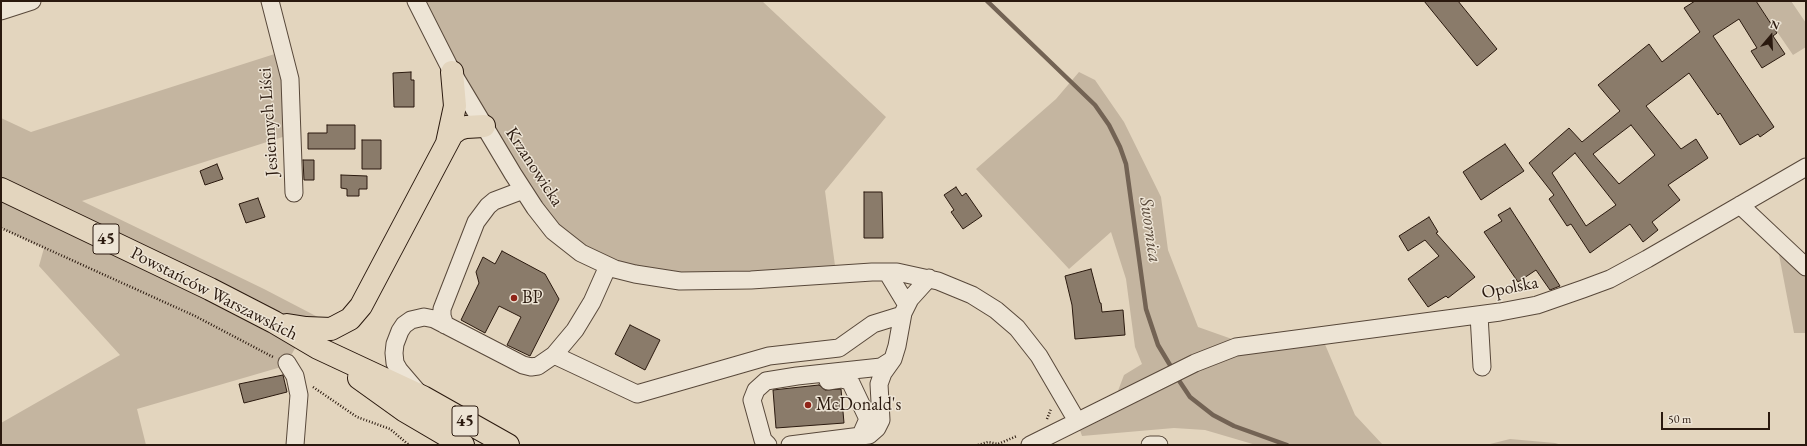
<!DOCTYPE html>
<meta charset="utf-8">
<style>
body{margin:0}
#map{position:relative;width:1807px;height:446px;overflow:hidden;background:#e3d5be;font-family:"EB Garamond",serif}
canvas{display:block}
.frame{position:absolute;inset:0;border:2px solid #2a190e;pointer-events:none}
.north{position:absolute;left:1751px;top:16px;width:40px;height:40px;-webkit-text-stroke:3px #ede4d5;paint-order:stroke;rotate:19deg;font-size:11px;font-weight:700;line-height:16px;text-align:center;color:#2a190e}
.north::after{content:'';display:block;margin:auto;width:14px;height:18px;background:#2a190e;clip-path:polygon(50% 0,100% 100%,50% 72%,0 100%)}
.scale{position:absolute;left:1661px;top:412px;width:109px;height:18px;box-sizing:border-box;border:2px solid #2a190e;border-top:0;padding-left:5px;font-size:12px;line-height:14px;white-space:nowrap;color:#2a190e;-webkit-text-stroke:3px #ede4d5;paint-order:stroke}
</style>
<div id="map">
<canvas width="1807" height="446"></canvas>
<div class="frame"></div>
<div class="north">N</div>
<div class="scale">50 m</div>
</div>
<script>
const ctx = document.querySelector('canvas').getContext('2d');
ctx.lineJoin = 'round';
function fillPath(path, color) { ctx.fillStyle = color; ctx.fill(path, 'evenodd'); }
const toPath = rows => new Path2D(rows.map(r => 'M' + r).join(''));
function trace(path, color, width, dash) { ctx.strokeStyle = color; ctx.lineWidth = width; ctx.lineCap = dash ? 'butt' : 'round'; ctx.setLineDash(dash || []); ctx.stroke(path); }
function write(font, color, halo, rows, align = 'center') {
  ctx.font = font + ' "EB Garamond",serif'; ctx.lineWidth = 3; ctx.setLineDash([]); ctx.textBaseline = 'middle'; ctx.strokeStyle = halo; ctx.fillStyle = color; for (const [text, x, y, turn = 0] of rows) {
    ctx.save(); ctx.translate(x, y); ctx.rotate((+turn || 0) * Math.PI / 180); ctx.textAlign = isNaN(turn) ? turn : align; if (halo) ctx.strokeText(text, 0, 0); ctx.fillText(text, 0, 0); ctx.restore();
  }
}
const green = toPath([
 [424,1,762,1,886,117,825,191,836,273,707,282,581,253,513,174],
 [1756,1,1791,1,1806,23,1806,47,1793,55],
 [284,51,292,134,82,201,264,289,337,327,306,328,287,363,288,365,137,409,146,445,1,445,1,423,120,355,39,266,44,248,1,228,1,118,31,132],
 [1079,72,1095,80,1124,122,1161,197,1168,250,1198,327,1246,344,1321,335,1355,415,1383,445,1256,445,1205,430,1174,428,1082,436,1077,421,1113,404,1124,375,1142,364,1135,347,1126,279,1111,232,1069,269,976,169,1056,99],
 [1776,239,1806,267,1806,333,1794,333],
 [1510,439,1555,443,1562,445,1486,445]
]);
const stream = toPath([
 [987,1,1095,105,1109,125,1120,147,1126,164,1146,309,1158,345,1173,370],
 [1176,376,1190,397,1213,415,1234,426,1287,445]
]);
const building = toPath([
 [1424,1,1458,1,1497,49,1477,66,1424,1],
 [1695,1,1756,1,1777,33,1773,36,1785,54,1762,68,1751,51,1757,48,1739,19,1713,36,1774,127,1760,137,1758,134,1740,145,1720,113,1718,115,1689,73,1646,106,1681,149,1696,139,1708,158,1668,185,1680,200,1652,222,1658,230,1643,242,1630,224,1590,253,1571,224,1567,226,1549,199,1554,195,1529,163,1569,128,1582,142,1620,111,1598,85,1649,44,1662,62,1700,32,1684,8,1695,1],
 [1631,125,1655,155,1619,184,1593,154,1631,125],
 [1575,153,1616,205,1586,226,1552,173,1575,153],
 [411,72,411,80,414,80,414,107,394,107,393,73,411,72],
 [327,125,355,125,355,149,308,149,308,133,327,133,327,125],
 [362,140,381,140,381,169,362,169,362,140],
 [1505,144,1524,171,1481,200,1463,172,1505,144],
 [303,160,314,160,314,180,304,180,303,160],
 [217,164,223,179,205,185,200,171,217,164],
 [341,175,367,176,367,189,359,189,359,196,347,196,347,189,341,188,341,175],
 [956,187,962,196,966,193,982,216,963,229,951,212,954,210,944,195,956,187],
 [864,192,882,192,883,238,864,238,864,192],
 [258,198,265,217,246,223,239,204,258,198],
 [1510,208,1532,242,1560,286,1550,290,1536,270,1518,282,1484,232,1502,221,1498,215,1510,208],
 [1429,217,1438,232,1436,233,1475,277,1448,298,1446,296,1428,307,1408,279,1439,256,1425,240,1408,251,1399,236,1429,217],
 [502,251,545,274,559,299,530,356,507,345,521,317,499,306,485,333,461,320,479,283,476,272,483,257,495,264,502,251],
 [1091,269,1100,303,1101,303,1102,312,1123,310,1125,335,1075,339,1072,305,1065,276,1091,269],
 [630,325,660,340,645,370,615,354,630,325],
 [283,375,287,392,244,403,239,384,283,375],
 [819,385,825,390,841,389,844,423,776,428,773,390,819,385]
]);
const path = toPath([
 [1667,1,1667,2],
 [1,228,195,316,273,357],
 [313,387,357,417,390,429,409,445],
 [1047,419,1051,409],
 [978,445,988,442,998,444,1017,436]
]);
const minor = toPath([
 [270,1,290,79,294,193],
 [416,1,452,72,513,174,535,208,553,231,581,253,615,269,635,274,680,281,751,280,872,272,897,272,938,281,972,295,996,310,1017,328,1039,356,1077,421],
 [1,11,32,1],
 [1740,205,1806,267],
 [887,272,907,305],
 [1479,315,1482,367],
 [445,325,442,316,442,309,476,222,488,206,494,201,523,190],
 [554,355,637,394,769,356,839,348,873,324,902,315],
 [287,363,295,376,299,395,295,445],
 [828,381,841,379,850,381,868,419,860,437],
 [417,391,399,370,395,363,394,353,395,344,400,331,404,325,411,320,424,317,434,319,523,365,531,367,538,366,554,355,575,330,592,302,608,266],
 [768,445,763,440,752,400,756,390,766,381,797,376,881,367,892,360],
 [790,445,869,435,877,428,881,420,879,384,883,373,893,359,897,346,903,313,910,299,929,278],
 [1030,445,1195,363,1236,347,1500,312,1537,305,1583,289,1610,279,1647,259,1806,167],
 [1150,445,1159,445]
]);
const major = toPath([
 [447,143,455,106,452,72],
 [1,189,210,289,274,322,318,348,423,397,508,445],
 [287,325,306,328,331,329,350,319,361,306,452,134,459,129,466,127,484,126],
 [359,378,405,411,463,445]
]);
const markers = [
 [514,298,4,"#8f2418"],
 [808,405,4,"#8f2418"]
];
const shields = [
 [106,239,26],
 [465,421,26]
];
const shieldNames = [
 ["45",106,239],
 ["45",465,421]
];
const streetNames = [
 ["Jesiennych Liści",269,122,-94],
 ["Krzanowicka",534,167,57],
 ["Opolska",1510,288,-11],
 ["Powstańców Warszawskich",214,294,27]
];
const poiNames = [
 ["BP",522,298],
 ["McDonald's",816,405]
];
const waterNames = [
 ["Swornica",1150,230,82]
];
fillPath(green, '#c4b5a0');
trace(stream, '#736354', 4.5);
fillPath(building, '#8a7b6a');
trace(building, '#2a190e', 1);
trace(minor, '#58483a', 19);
trace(major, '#2a190e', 24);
trace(path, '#2a190e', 2.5, [1, 2]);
trace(minor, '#ede4d5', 17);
trace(major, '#e3d5be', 22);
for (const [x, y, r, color] of markers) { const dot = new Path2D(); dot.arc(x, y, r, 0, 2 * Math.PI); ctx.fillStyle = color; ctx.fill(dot); trace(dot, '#ede4d5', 1.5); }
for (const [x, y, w] of shields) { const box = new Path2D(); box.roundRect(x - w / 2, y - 15, w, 30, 3); ctx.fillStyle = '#ede4d5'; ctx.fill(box); trace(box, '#2a190e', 1); }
write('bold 17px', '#2a190e', null, shieldNames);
write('18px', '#2a190e', '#ede4d5', streetNames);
write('18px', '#2a190e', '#ede4d5', poiNames, 'left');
write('italic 19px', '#5b4b3c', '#ede4d5', waterNames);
</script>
